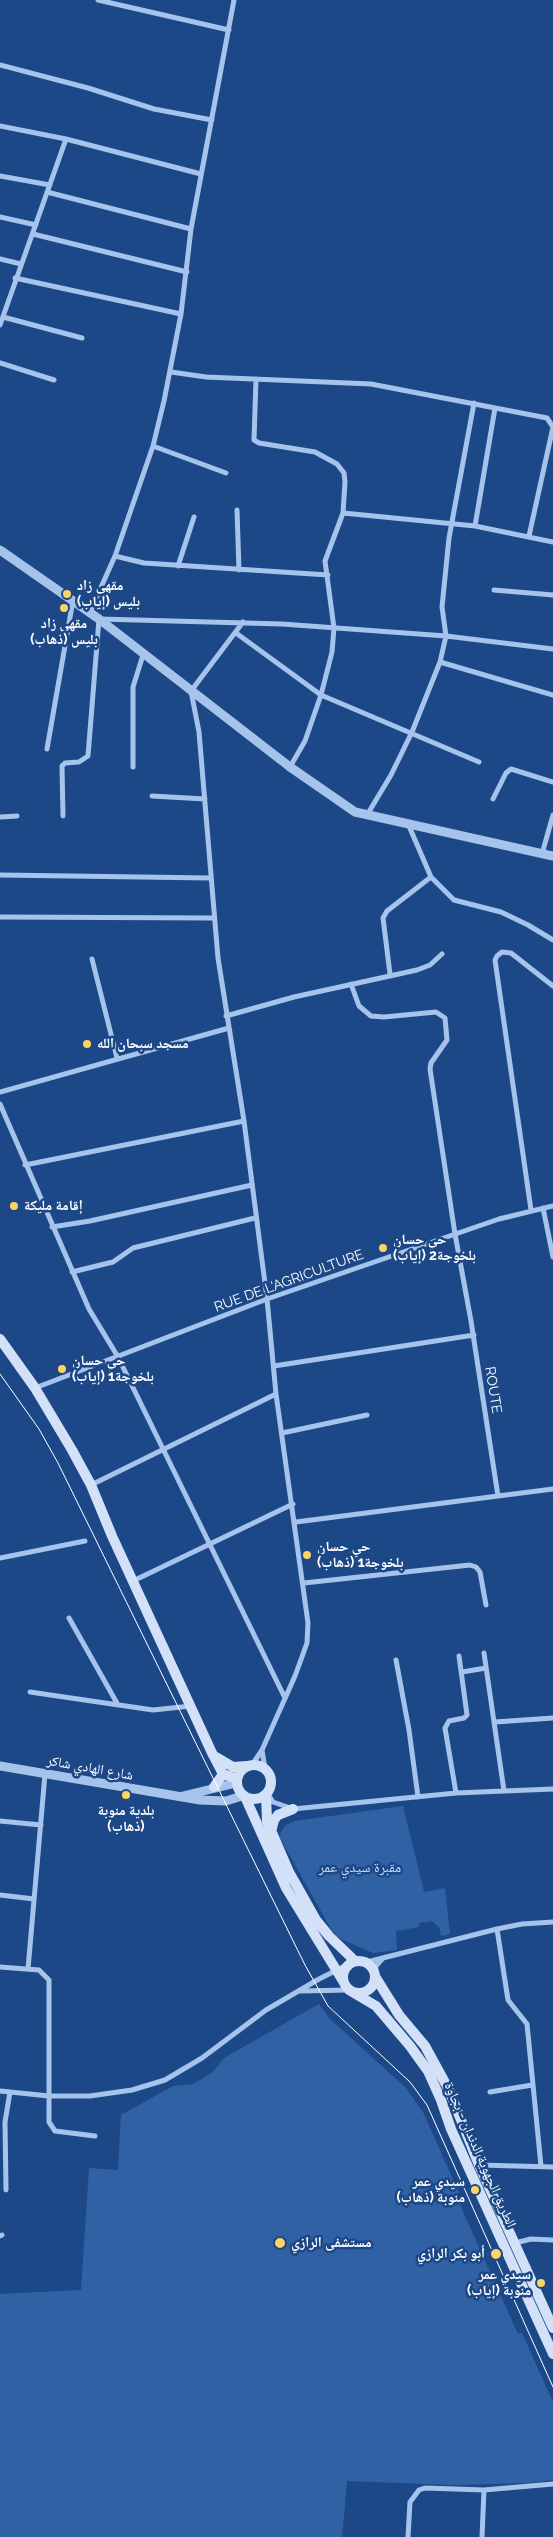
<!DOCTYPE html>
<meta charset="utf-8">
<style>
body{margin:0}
canvas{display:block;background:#1d4887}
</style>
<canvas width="553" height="2537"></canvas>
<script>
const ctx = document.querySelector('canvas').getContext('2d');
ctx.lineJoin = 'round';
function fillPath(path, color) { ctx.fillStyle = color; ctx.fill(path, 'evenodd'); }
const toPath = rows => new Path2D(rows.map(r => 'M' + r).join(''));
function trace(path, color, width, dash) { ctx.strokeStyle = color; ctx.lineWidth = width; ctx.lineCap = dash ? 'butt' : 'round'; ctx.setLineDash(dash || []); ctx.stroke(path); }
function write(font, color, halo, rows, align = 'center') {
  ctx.font = font + ' Raleway,"Noto Naskh Arabic",sans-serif'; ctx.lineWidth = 5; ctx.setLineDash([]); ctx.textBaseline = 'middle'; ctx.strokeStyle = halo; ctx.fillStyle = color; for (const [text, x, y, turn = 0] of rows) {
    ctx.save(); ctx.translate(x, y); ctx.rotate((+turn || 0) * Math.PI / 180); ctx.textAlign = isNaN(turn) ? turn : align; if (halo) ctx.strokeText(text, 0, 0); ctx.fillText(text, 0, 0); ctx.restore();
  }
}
const green = toPath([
 [403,1806,424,1892,445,1888,450,1934,441,1936,439,1927,432,1921,419,1923,419,1927,396,1931,397,1950,373,1953,341,1939,332,1931,280,1838,281,1831,286,1825,295,1821],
 [319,2004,330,2019,406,2088,424,2114,459,2193,456,2196,518,2334,522,2333,553,2402,553,2480,527,2483,454,2485,347,2481,342,2537,0,2537,0,2294,81,2290,89,2168,118,2170,121,2115,173,2086,193,2084,213,2072,224,2058]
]);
const minor = toPath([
 [98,0,229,30],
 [0,65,88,88,154,109,212,120],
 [0,126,66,139,201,174],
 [0,176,50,185],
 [47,192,191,229],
 [0,217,36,225],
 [33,234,187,272],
 [0,259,21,264],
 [15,278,181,314],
 [3,317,82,338],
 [0,325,66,139],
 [0,363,54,380],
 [171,372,206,377,371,384,547,418,553,427,529,536],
 [256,379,254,440,259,443,315,452,337,464,344,473,345,482,343,513,325,561,334,628,332,652,321,695,305,741,290,767],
 [153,446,226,473],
 [237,510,239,570],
 [343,513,475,526,553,542],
 [475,526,495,408],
 [115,556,144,563,328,575],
 [178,566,194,517],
 [494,590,553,595],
 [90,612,115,556,153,446,164,401,181,314,191,229,234,0],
 [243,622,191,691,199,732,218,958,244,1121,267,1299,276,1394,308,1623,307,1643,295,1676,262,1750,252,1765],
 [236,633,321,695,479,762],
 [440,662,553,695],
 [47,749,73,600],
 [133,767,133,687,143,655],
 [152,796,205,799],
 [493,799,506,773,511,769,553,782],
 [367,815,391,775,412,732,440,662,446,636,442,607,449,538,474,403],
 [63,816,62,766,65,763,79,762,88,756,99,619,282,624,446,636,553,649],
 [0,817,17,816],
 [409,826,431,877,454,900,501,912,528,925,553,940],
 [542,854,553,815],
 [0,875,210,878],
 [0,917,214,918],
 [92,959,117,1058],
 [390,974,383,918,387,911,431,877],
 [351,984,359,1006,371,1016,384,1017,436,1012,445,1018,447,1040,431,1063,430,1069,455,1234,471,1321,498,1496,553,1489],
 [226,1016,294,997,417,970,430,965,442,954],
 [0,1092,229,1028],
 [0,1104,89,1309,118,1357,285,1698],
 [25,1165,244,1121],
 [543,1208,553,1257],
 [531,1210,495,960,497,956,502,952,511,953,553,986],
 [52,1227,90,1221,252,1185],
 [72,1272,113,1262,133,1248,255,1218],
 [274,1366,474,1335],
 [35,1388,267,1299,499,1219,553,1206],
 [282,1433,367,1415],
 [91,1485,276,1394],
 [296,1522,498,1496],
 [0,1558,85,1541],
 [133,1581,293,1504],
 [304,1583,470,1565,476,1567,480,1572,486,1605],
 [69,1618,118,1705],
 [484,1653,504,1791],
 [396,1660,409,1730,418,1797],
 [462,1672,486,1668],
 [30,1692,153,1710,191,1706],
 [495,1722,553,1718],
 [262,1750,265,1769],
 [456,1793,445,1728,449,1721,464,1718,467,1715,459,1656],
 [268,1794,273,1802,293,1809,456,1793,553,1789],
 [0,1821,41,1825],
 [0,1895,34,1899],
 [497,1929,508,2000,527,2024,541,2166],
 [367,1962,497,1929,522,1924,553,1922],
 [0,1967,39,1970,49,1980,49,2122,55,2131,95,2136],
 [28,1969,45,1774],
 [375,1973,376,1966,383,1958],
 [300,1991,349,1990],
 [0,2091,49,2096,90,2096,132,2090,165,2080,202,2058,266,2010,319,1979,349,1964],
 [490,2092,532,2085],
 [479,2165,553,2167],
 [6,2190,5,2122,10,2092],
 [0,2236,2,2235],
 [515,2243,531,2239,553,2240],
 [408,2537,410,2502,419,2490,425,2488,484,2490,553,2484],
 [482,2537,484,2490]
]);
const tertiary = toPath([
 [0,550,99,619,290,767,355,812,553,856],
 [0,1766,200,1800,226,1801,242,1796],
 [183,1796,236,1783]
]);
const secondary = toPath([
 [0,1339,35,1388,72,1450,91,1485,112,1536,212,1753,223,1774,237,1779],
 [216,1757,233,1767,247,1766],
 '237 1782a17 17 0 1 1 34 0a17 17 0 1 1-34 0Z',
 [214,1787,223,1774],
 [266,1795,267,1821,289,1872,316,1920,329,1936,355,1961],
 [246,1799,286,1888,343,1981],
 [271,1832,274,1820,278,1815,293,1809],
 '343 1977a16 16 0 1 1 32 0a16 16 0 1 1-32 0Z',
 [376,1978,399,2015,425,2046,449,2090,479,2165,553,2328],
 [349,1990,376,2006,410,2046,428,2071,441,2100,451,2129,553,2354]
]);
const tram = toPath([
 [0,1374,39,1429,58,1463,305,1965,328,2006,410,2082,427,2105,553,2387]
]);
const markers = [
 [67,594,5,"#fad565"],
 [64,608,5,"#fad565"],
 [87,1044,5,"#fad565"],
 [14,1206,5,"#fad565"],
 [383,1248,5,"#fad565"],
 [62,1369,5,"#fad565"],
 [307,1555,5,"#fad565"],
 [126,1795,5,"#fad565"],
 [475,2190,5,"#fad565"],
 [280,2243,6,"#fad565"],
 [496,2254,6,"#fad565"],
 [541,2283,5,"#fad565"]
];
const poiNames = [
 ["مقهى زاد",77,586],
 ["بليس (إياب)",77,602],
 ["مقهى زاد",64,624,"center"],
 ["بليس (ذهاب)",64,640,"center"],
 ["مسجد سبحان الله",97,1044],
 ["إقامة مليكة",24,1206],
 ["حي حسان",393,1240],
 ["بلخوجة2 (إياب)",393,1256],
 ["حي حسان",72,1361],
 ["بلخوجة1 (إياب)",72,1377],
 ["حي حسان",317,1547],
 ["بلخوجة1 (ذهاب)",317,1563],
 ["بلدية منوبة",126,1811,"center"],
 ["(ذهاب)",126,1827,"center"],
 ["سيدي عمر",465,2182,"right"],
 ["منوبة (ذهاب)",465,2198,"right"],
 ["مستشفى الرازي",291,2243],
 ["أبو بكر الرازي",485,2254,"right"],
 ["سيدي عمر",531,2275,"right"],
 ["منوبة (إياب)",531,2291,"right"]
];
const streetNames = [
 ["RUE DE L'AGRICULTURE",289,1281,-20],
 ["ROUTE",493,1390,81],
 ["شارع الهادي شاكر",90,1768,10],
 ["الطريق الجهوية الدندان - بجاوة",480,2155,66]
];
const parkNames = [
 ["مقبرة سيدي عمر",360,1868]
];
fillPath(green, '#3161a5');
trace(minor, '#a6c3eb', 5);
trace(tertiary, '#a6c3eb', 9);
trace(secondary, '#d2e1f8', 10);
trace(tram, '#fff', 1);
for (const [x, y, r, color] of markers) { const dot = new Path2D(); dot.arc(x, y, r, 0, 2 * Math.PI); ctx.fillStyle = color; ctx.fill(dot); trace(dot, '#1d4887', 2); }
write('bold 14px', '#fff', '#1d4887', poiNames, 'left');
write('14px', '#fff', '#1d4887', streetNames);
write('14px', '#cbdef8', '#1d4887', parkNames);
</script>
